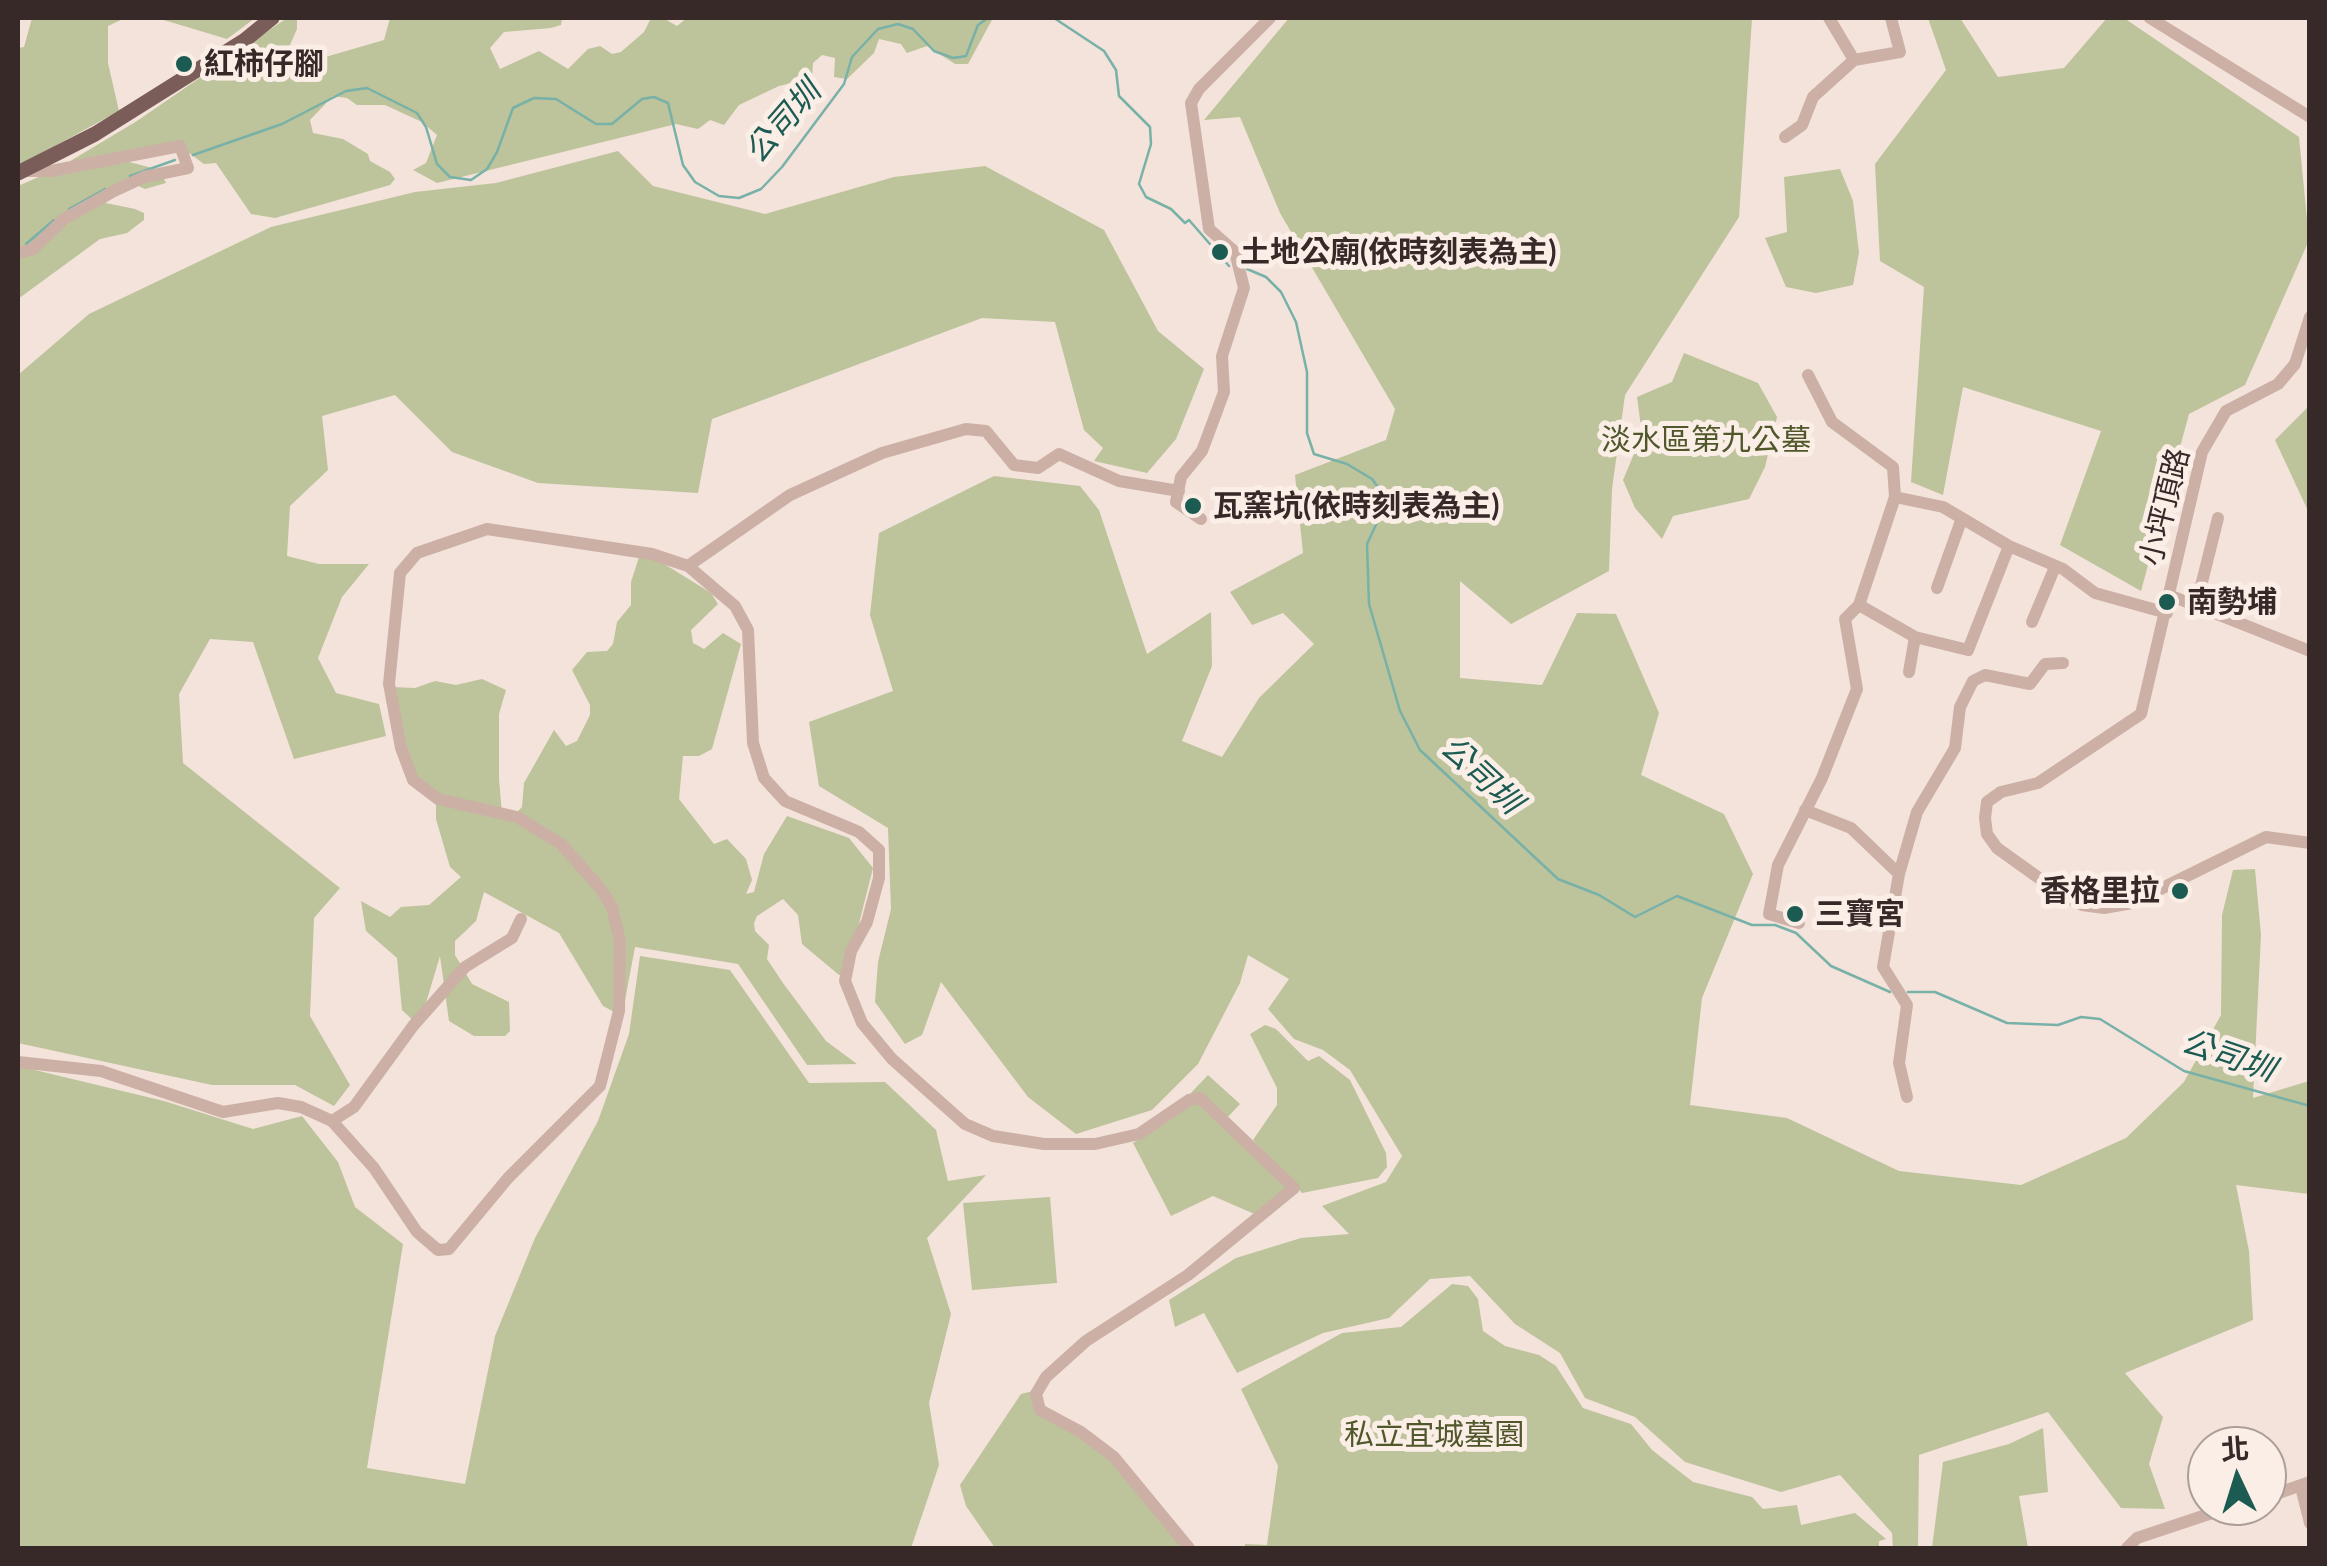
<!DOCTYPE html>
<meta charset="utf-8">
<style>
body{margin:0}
#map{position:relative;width:2327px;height:1566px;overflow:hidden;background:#f3e3db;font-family:Lato,"Noto Sans TC",sans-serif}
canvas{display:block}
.frame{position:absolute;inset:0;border:20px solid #372927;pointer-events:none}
.north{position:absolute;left:2187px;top:1426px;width:100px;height:100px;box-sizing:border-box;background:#faeee7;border:2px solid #ac9f9a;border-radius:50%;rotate:356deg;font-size:28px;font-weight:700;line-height:40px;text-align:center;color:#372927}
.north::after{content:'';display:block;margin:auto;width:35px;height:45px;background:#1b5b52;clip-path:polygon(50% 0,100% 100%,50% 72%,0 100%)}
</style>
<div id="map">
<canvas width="2327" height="1566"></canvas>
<div class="frame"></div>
<div class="north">北</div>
</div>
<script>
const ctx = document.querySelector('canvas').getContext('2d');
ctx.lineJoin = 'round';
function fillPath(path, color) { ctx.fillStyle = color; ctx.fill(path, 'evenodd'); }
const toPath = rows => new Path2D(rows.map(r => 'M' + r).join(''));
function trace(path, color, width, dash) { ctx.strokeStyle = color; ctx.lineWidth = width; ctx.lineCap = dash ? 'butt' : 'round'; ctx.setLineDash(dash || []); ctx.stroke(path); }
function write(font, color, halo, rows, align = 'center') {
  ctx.font = font + ' Lato,"Noto Sans TC",sans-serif'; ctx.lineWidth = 10; ctx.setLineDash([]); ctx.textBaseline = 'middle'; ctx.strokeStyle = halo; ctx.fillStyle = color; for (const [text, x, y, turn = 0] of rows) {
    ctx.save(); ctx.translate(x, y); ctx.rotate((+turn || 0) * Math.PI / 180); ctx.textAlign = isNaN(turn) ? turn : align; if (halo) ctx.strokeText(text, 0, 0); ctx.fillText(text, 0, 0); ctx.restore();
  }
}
const green = toPath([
 [32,18,125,18,108,26,108,63,119,111,18,166,18,48,24,47],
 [157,18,255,18,227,39],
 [287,18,297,18,297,29,282,63,292,73,322,58,384,40,390,18,562,18,561,25,551,28,504,32,490,48,500,69,539,51,568,69,588,49,600,46,612,54,621,52,644,32,651,18,663,18,677,26,687,18,993,18,968,64,955,64,927,46,907,53,901,44,879,39,874,53,847,79,834,77,835,58,822,55,813,63,812,78,779,86,739,105,724,125,710,120,698,129,676,124,437,183,413,170,426,163,437,135,422,122,385,105,357,105,347,98,333,96,310,120,313,133,343,139,368,154,370,161,390,172,395,179,390,185,275,218,251,214,216,163,204,164,189,153,152,150,129,162,160,170,166,183,145,189,132,183,101,202,135,209,144,213,144,220,127,233,100,239,18,299,18,186,57,169,137,121],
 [1289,18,1752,18,1739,217,1625,395,1612,489,1609,571,1511,624,1460,581,1460,678,1542,685,1577,613,1616,614,1659,713,1641,775,1724,814,1753,874,1702,998,1690,1105,1787,1118,1899,1171,2021,1185,2126,1138,2184,1082,2221,1015,2222,915,2233,870,2255,869,2261,935,2253,1098,2309,1081,2309,1194,2236,1185,2249,1251,2253,1320,2125,1373,2163,1417,2149,1464,2165,1509,2121,1508,2048,1412,1919,1455,1918,1548,1893,1548,1892,1533,1840,1475,1781,1492,1685,1462,1635,1417,1585,1398,1560,1353,1515,1324,1470,1276,1430,1279,1389,1318,1323,1333,1237,1373,1204,1313,1175,1327,1169,1300,1236,1258,1301,1238,1349,1234,1322,1206,1386,1182,1402,1156,1350,1070,1323,1050,1294,1039,1268,1009,1289,979,1248,955,1240,983,1198,1064,1152,1110,1076,1134,1028,1097,941,982,922,1035,905,1044,875,1002,878,962,891,909,888,828,819,786,809,722,893,691,870,615,879,533,994,476,1080,486,1099,510,1147,654,1211,612,1212,666,1182,741,1222,757,1259,698,1314,644,1283,613,1252,625,1230,592,1303,553,1295,475,1386,440,1395,409,1280,213,1240,117,1204,120],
 [1928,18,1960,18,1998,77,2064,68,2107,18,2124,18,2299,137,2309,240,2245,385,2189,414,2141,591,2060,545,2101,431,1963,387,1943,495,1911,482,1924,287,1880,261,1875,164,1946,70],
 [618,151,653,186,765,214,894,177,985,166,1104,230,1158,331,1204,369,1176,439,1147,473,1094,461,1103,448,1084,430,1055,322,982,318,712,419,698,493,538,483,452,452,395,395,322,416,328,470,290,506,287,556,319,564,369,564,342,597,318,658,336,693,379,704,386,736,294,759,253,642,210,639,179,694,183,763,340,888,314,918,310,1016,350,1085,334,1106,295,1085,212,1085,18,1043,18,375,89,314,271,227,415,192,496,183],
 [1840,169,1853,201,1859,253,1853,285,1816,293,1786,287,1765,238,1787,232,1784,177],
 [1684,353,1758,383,1777,417,1765,467,1749,499,1673,516,1662,539,1635,508,1623,480,1642,435,1637,397,1672,382],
 [2309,406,2309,513,2275,440],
 [640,554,653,557,711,593,718,604,691,630,693,643,704,649,723,633,741,644,712,749,699,756,683,756,679,799,714,844,727,839,746,859,752,880,746,894,754,892,764,854,787,816,849,838,873,868,846,975,839,975,802,944,798,915,783,899,757,916,754,923,755,931,769,945,767,959,783,983,826,1041,857,1064,807,1065,738,964,635,947,622,1016,603,1006,559,933,484,892,476,921,455,941,455,955,472,984,509,1002,510,1031,505,1036,474,1036,449,1021,440,956,419,1026,402,1010,397,958,366,931,361,901,390,917,401,907,429,905,461,877,450,867,436,819,436,797,408,775,392,687,415,688,435,681,456,685,482,679,506,690,499,714,499,779,502,814,512,817,522,807,524,783,554,730,566,746,577,741,590,715,590,705,572,670,587,652,607,651,613,644,617,622,631,605,631,582],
 [640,956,730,970,809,1083,885,1082,936,1130,948,1181,986,1175,927,1238,951,1314,929,1403,939,1465,911,1548,18,1548,18,1066,164,1101,253,1129,302,1116,338,1162,355,1207,403,1244,367,1468,465,1484,495,1336,535,1238,598,1121,629,1034],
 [1265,1025,1276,1029,1308,1061,1319,1056,1350,1080,1386,1153,1387,1167,1378,1178,1302,1193,1253,1140,1277,1105,1277,1088,1250,1034],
 [1208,1075,1240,1104,1226,1119,1189,1095],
 [1198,1100,1291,1189,1259,1216,1213,1196,1171,1216,1133,1143],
 [1050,1197,1057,1283,972,1290,963,1203],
 [1452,1284,1468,1286,1478,1299,1483,1331,1505,1346,1539,1355,1556,1366,1583,1408,1631,1424,1652,1450,1693,1482,1752,1497,1763,1509,1797,1505,1801,1525,1855,1513,1886,1539,1879,1541,1879,1548,1245,1548,1245,1544,1267,1545,1278,1466,1241,1389,1342,1333,1401,1327],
 [1033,1391,1036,1406,1111,1460,1185,1548,995,1548,966,1506,960,1485,1021,1394],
 [2043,1428,2048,1492,2019,1496,2028,1548,1932,1548,1943,1462,2009,1444]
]);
const stream = toPath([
 [1054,18,1104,51,1116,70,1119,96,1150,127,1151,144,1139,184,1146,197,1171,209,1185,223,1189,220,1229,266],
 [193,155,282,124,346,91,367,88,417,113,426,127,437,164,450,177,471,180,487,169,497,152,513,108,534,98,556,99,596,124,612,124,642,99,654,97,668,103,683,165,695,182,719,196,739,198,761,189,782,167,844,84,852,57,878,29,898,24,913,29,934,51,953,58,966,56,978,25,988,18],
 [130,176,175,160],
 [69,209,105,189],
 [26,244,54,220],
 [18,264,18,261],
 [1247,269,1266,277,1281,292,1296,322,1307,372,1307,433,1314,454,1347,464,1372,479,1383,494,1381,514,1367,544,1369,604,1400,711,1420,750,1558,879,1599,895,1635,917,1677,896,1752,925,1775,925,1796,933,1831,966,1890,992],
 [1908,992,1935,992,2007,1023,2058,1025,2081,1017,2100,1019,2184,1071,2310,1106]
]);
const minor = toPath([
 [1829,18,1854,60],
 [2150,18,2310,117],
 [1785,137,1802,125,1813,97,1854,60,1900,52,1891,18],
 [18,253,33,249,64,219,114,191,144,177,188,168,180,146,51,171,24,171],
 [2310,317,2295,364,2278,384,2226,411,2202,452,2141,714,2038,783,2001,792,1987,802,1985,818,1987,834,1997,848,2064,896,2082,905,2104,908,2132,903,2266,837,2310,843],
 [1808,375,1832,422,1893,467,1895,497,1943,507,2009,546,2063,569,2095,593,2167,613],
 [1201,519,1176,502,1181,477,1202,451,1224,392,1222,356,1244,288,1235,252,1209,229,1191,103,1199,89,1270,18],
 [688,566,790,495,882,453,966,429,986,431,1014,465,1038,468,1059,454,1119,481,1179,491],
 [1937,588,1962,518],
 [2169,595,2310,651],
 [1859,605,1915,637,1968,650,2009,546],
 [2196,606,2218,518],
 [2032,622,2055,567],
 [1909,672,1915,637],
 [1805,810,1851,828,1899,874,1917,812,1955,748,1960,707,1973,681,1985,675,2030,684,2045,664,2063,663],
 [1899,874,1883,967,1907,1005,1899,1063,1907,1097],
 [1799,923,1769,914,1778,865,1822,778,1857,689,1845,619,1859,605,1895,497],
 [18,1062,101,1071,223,1112,278,1103,301,1107,332,1121,374,1168,417,1232,438,1250,449,1249,508,1178,600,1086,619,1011,620,942,612,907,601,889,561,844,517,817,438,799,413,780,401,748,389,684,400,573,417,553,487,529,652,554,688,566,735,606,748,630,753,743,764,778,785,801,859,832,879,850,879,878,867,922,851,951,845,981,862,1023,892,1059,965,1124,993,1136,1044,1144,1095,1144,1139,1134,1189,1100,1200,1098,1294,1188,1188,1275,1086,1341,1046,1377,1036,1394,1040,1410,1081,1432,1114,1457,1189,1548],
 [332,1121,354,1107,413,1026,465,967,512,938,521,919],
 [2301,1487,2310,1523],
 [2267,1497,2310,1482],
 [2127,1548,2137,1538,2233,1506]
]);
const major = toPath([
 [18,173,95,134,245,40,272,18]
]);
const markers = [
 [184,64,10,"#1b5b52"],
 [1220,252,10,"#1b5b52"],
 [1193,506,10,"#1b5b52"],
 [2167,602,10,"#1b5b52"],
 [2180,891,10,"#1b5b52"],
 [1795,914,10,"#1b5b52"]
];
const poiNames = [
 ["紅柿仔腳",204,64],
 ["土地公廟(依時刻表為主)",1240,252],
 ["瓦窯坑(依時刻表為主)",1213,506],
 ["南勢埔",2187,602],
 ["香格里拉",2160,891,"right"],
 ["三寶宮",1815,914]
];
const parkNames = [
 ["淡水區第九公墓",1706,440],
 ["私立宜城墓園",1434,1435]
];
const streetNames = [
 ["小坪頂路",2165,507,-76]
];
const waterNames = [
 ["公司圳",783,122,-49],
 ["公司圳",1481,775,43],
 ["公司圳",2228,1056,19]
];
fillPath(green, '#bdc39a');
trace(stream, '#78b1a8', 2.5);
trace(minor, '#ccb0a6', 12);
trace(major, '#7a5c58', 15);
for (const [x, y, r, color] of markers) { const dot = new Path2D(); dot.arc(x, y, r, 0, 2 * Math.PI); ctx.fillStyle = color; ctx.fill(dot); trace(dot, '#faeee7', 4); }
write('bold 30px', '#372927', '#faeee7', poiNames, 'left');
write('30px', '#50572a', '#faeee7', parkNames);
write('30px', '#372927', '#faeee7', streetNames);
write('italic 32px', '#1b5b52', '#faeee7', waterNames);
</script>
